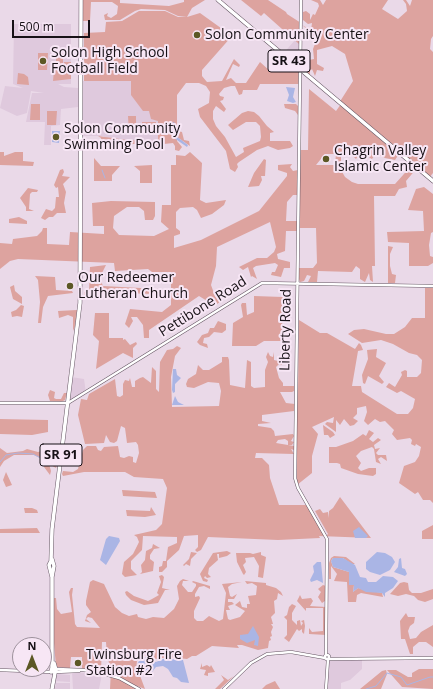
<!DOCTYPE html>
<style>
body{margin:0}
#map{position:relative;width:433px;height:689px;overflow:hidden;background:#ead9e8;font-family:"Open Sans",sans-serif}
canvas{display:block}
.north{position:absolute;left:12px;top:637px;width:40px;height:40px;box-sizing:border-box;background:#f7e6f5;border:1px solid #9d919c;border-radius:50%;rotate:0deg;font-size:11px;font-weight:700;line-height:16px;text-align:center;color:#171116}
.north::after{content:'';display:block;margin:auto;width:14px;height:18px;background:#5c5825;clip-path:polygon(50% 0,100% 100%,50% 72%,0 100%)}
.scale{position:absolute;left:12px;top:20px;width:78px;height:18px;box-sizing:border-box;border:2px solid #171116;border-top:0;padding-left:5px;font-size:12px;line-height:14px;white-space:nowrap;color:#171116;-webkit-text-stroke:3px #f7e6f5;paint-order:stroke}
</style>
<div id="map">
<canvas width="433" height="689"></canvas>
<div class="north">N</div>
<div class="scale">500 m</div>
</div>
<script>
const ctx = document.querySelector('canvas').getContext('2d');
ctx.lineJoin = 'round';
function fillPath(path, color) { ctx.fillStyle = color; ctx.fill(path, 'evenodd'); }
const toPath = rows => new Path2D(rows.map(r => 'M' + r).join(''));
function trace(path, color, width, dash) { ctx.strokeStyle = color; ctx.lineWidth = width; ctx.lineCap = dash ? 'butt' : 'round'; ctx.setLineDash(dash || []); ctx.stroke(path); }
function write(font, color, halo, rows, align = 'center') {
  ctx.font = font + ' "Open Sans",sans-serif'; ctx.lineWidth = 4; ctx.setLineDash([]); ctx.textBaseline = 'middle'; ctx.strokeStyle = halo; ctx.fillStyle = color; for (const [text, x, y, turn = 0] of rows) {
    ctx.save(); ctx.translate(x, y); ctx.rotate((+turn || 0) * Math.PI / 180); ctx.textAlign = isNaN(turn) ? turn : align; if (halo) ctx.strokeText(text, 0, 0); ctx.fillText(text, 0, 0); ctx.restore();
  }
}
const built = toPath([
 [14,24,71,24,71,84,58,84,64,87,78,88,78,107,61,109,60,125,51,126,51,145,44,145,45,122,26,122,32,93,44,93,50,85,44,93,31,91,27,113,17,116,0,108,5,86,23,88,13,84],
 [295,40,300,45,300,70,282,55],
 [81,81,131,81,149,111,158,120,158,141,112,141,103,136,81,136],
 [71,377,84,379,86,393,68,403],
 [329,658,362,658,362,669,350,680,341,683,341,689,326,689],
 [72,672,102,674,99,689,73,689],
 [57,674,70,675,70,682,55,681],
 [56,683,70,683,70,689,55,689]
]);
const green = toPath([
 [81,0,120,0,120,3,169,6,184,2,184,0,205,0,192,8,187,17,200,13,232,36,202,70,202,76,207,82,222,81,234,59,240,65,239,67,233,64,226,80,231,78,236,83,246,83,260,62,270,71,274,71,280,64,283,69,290,61,300,70,300,84,260,84,257,90,243,90,242,94,239,95,235,86,231,86,224,88,219,94,220,96,224,97,223,100,220,101,226,109,224,112,216,106,213,111,213,119,216,126,225,137,236,157,244,152,243,148,260,141,261,137,260,126,256,122,246,122,233,130,228,125,242,113,248,111,254,112,259,116,267,126,274,132,270,133,270,141,290,141,293,146,290,148,278,150,268,146,257,150,239,162,237,164,238,167,235,172,230,169,226,151,200,117,198,109,209,103,210,92,206,86,199,83,186,83,177,95,177,134,178,131,182,132,184,140,189,141,190,146,177,137,177,141,182,147,179,151,175,150,175,146,173,143,164,144,163,147,143,147,142,144,121,144,117,148,106,147,105,145,100,148,102,144,101,138,98,136,127,140,158,141,158,121,151,119,149,111,143,111,131,95,131,81,84,81,84,33,105,32,106,22,122,21,139,11,165,11,178,17,187,17,178,16,165,10,141,9,135,11,120,20,105,20,104,15,108,13,107,16,111,18,117,14,118,6,112,2,91,2,90,21,81,21],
 [241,0,268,0,286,12,287,14,301,23,300,45,264,13,261,16],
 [311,0,320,0,323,5,326,0,388,0,382,9,398,19,407,11,406,4,403,0,406,0,410,6,412,0,433,0,433,36,431,39,430,49,433,52,433,173,429,178,417,168,406,181,407,187,399,189,395,196,374,196,375,266,372,266,373,282,370,280,369,273,365,282,360,279,360,269,356,266,352,272,318,271,317,282,308,282,311,276,307,275,304,281,300,282,298,276,299,268,313,268,317,263,316,228,298,228,298,231,286,231,285,251,277,254,278,259,290,262,290,268,284,268,281,277,271,275,272,272,275,272,278,265,275,263,256,266,253,268,257,279,252,276,251,277,248,267,243,270,239,267,257,258,267,258,274,252,276,247,270,222,217,247,216,266,211,285,215,296,220,302,217,304,212,304,199,296,149,330,149,338,144,338,143,325,137,317,131,317,133,321,129,328,125,324,130,309,162,312,171,305,171,272,152,272,148,269,115,271,114,263,18,259,10,261,0,269,0,243,12,244,13,239,37,236,42,231,43,228,47,228,47,244,69,245,70,232,104,234,104,226,93,226,92,203,111,201,155,202,155,216,153,220,145,220,144,211,139,207,127,207,114,216,113,228,119,235,154,236,169,229,161,222,162,205,171,205,171,165,176,165,176,155,185,156,190,152,202,163,200,200,206,203,226,200,224,205,212,214,201,218,197,210,193,207,180,208,176,212,176,228,180,231,180,234,174,236,174,248,201,240,259,211,287,176,287,173,278,170,278,165,292,164,290,167,293,171,298,170,299,150,308,150,309,89,336,111,341,104,339,103,353,81,345,54,332,46,317,50,317,64,324,68,323,71,317,70,315,76,312,69,310,71,310,75,304,70,307,68,307,65,305,63,302,63,302,59,309,60,314,59,313,49,315,44,312,33,302,25,311,30,312,23,308,24,303,20,303,12,306,11,310,14,310,20,313,14,315,15,319,6,318,3],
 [325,154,336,154,335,165,316,165],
 [351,154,356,159,358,156,364,159,367,156,372,159,374,156,382,156,385,158,395,160,399,154,412,165,395,184,358,184,352,182,345,177,341,170,341,155],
 [293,195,298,195,298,221,286,221,287,202],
 [38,53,48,53,47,70,38,70],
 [56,53,63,53,63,67,64,62,71,62,71,79,53,81,54,70,56,68],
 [18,73,24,74,28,77,29,85,17,84],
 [31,104,40,104,40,120,30,120],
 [284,104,296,104,298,106,298,115,295,111,285,108],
 [47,111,57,111,56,125,47,125],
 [128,116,136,116,136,133,129,133],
 [142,122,156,122,156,130,142,130],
 [0,152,4,152,4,156,15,152,23,152,23,161,34,162,33,166,0,165],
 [94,158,101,166,120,166,112,175,112,181,94,181],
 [264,159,266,160,265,176,261,176,262,180,259,186,248,187,254,173],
 [152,165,152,183,140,183,140,171,134,166],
 [63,169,64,172,62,176,70,177,63,184,66,192,64,203,66,213,57,213,53,217,49,217,45,220,41,218,46,209,52,211,55,208,56,197,59,197,58,187,56,188,54,185,60,170],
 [424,187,433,194,433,232,431,233,429,245,430,256,433,257,433,263,428,266,409,266,409,243,388,242,387,232,424,231,423,211,408,210,416,189],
 [28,188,38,190,37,192,32,192,30,194,29,209,34,211,26,211,26,207,20,198],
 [19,217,27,221,27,224,9,223,9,219],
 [388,246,393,247,390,254,390,266,392,274,396,275,395,283,388,283],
 [106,265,102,273,101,281,103,286,159,289,158,294,112,293,84,297,84,292,89,291,90,267],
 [35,276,55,277,56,290,72,291,73,293,48,296,43,307,41,323,38,323,40,302,38,280],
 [14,285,15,291,22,297,22,304,13,299,10,287],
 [425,288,433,288,433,503,430,500,423,500,418,492,415,494,399,483,404,466,415,462,419,456,421,447,416,444,415,446,411,444,412,440,410,438,397,440,392,434,394,430,385,421,380,422,375,419,368,425,364,421,367,412,366,406,357,408,357,414,353,418,358,421,354,425,350,426,344,419,340,425,336,420,336,432,325,424,327,422,333,423,334,417,312,427,318,434,312,456,312,473,297,485,296,390,298,390,299,320,320,333,327,333,355,349,359,343,361,345,363,350,358,351,352,386,361,386,362,392,397,414,408,414,413,408,415,399,401,391,397,393,386,387,389,383,395,387,402,375,401,372,405,370,407,371,407,377,417,377,421,373,422,360,417,355,409,353,393,344,381,340,362,343,348,334,354,330,364,329,386,334,394,334,405,327,412,318,425,318],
 [254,296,283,297,282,341,264,341,256,346,232,346,233,323,243,317,241,305,242,303,246,303,247,315,254,312],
 [21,305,24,306,22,317,17,316,12,317,11,312,16,310],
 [77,310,75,326,73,331,73,317,68,315,59,318,58,311],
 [95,313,109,313,109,338,123,338,123,340,125,339,130,345,136,342,137,344,133,348,133,358,123,353,96,369,99,341,93,335],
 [218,321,226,324,226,330,222,333,214,332,209,337,204,338,203,343,207,344,208,348,200,345,197,342,202,335,208,333,210,328,214,328],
 [177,346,181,348,175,356,171,377,172,407,219,406,221,391,219,383,208,382,194,388,187,387,186,384,188,379,196,374,198,365,203,370,209,370,222,362,222,357,228,357,229,360,230,385,245,388,247,360,251,362,251,386,254,388,265,387,265,370,268,362,266,357,268,352,270,356,273,357,274,352,274,360,282,362,282,365,279,364,276,367,279,378,283,383,283,386,294,386,294,391,292,392,280,392,286,403,295,404,294,411,262,415,262,421,271,423,258,424,258,426,271,428,274,431,275,436,293,434,294,436,291,441,294,442,292,445,288,445,288,441,285,439,278,440,276,443,294,446,294,450,291,449,294,454,256,453,255,458,262,458,269,465,270,478,279,505,308,505,326,536,328,534,315,511,320,509,323,513,328,512,329,518,329,511,333,508,340,497,371,538,319,536,320,538,278,540,208,537,201,550,197,552,195,550,198,547,198,535,184,536,179,550,167,561,167,567,162,572,159,572,159,567,162,566,163,561,166,561,168,547,177,543,177,537,143,536,142,550,131,561,131,569,137,575,125,577,122,574,124,562,133,554,139,542,137,537,134,535,156,530,162,524,167,488,163,479,134,477,125,472,84,472,63,476,62,474,63,471,73,472,78,469,83,450,87,446,96,446,98,450,101,451,104,447,118,446,120,457,124,458,129,456,133,457,133,462,136,463,139,453,138,445,136,442,127,443,125,428,121,426,117,441,114,443,110,442,106,435,104,443,85,444,78,415,81,399,87,400,89,394,115,379,117,396,120,397,123,395,123,384,125,380,129,381,130,378,132,387,135,387,135,381,140,378,143,377,151,383,152,367,156,371,156,389,159,392,160,362,167,350,173,349],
 [377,349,376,357,386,363,379,376,384,382,382,384,368,376,365,384,363,383,362,375,368,359,367,350],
 [50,390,55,392,54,398,56,399,61,399,64,393,67,393,65,400,61,402,50,401,48,395],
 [0,419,48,420,48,432,32,435,0,434],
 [323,425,333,432,335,435,330,438,328,435,324,435],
 [369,430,374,433,369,439,373,442,378,438,381,440,374,445,375,449,380,448,376,453,378,455,386,455,387,461,381,457,378,459,381,464,376,462,374,449,372,447,361,451,356,456,361,463,358,468,361,471,369,468,376,468,376,474,373,476,358,474,341,468,340,464,337,463,329,463,329,447,336,447,353,441,363,434,366,436],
 [0,448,7,453,23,451,27,449,38,452,45,450,50,453,56,452,57,449,59,450,59,454,52,455,51,461,57,465,56,468,49,464,51,471,50,475,44,467,46,461,34,455,14,455,4,461,0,467],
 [6,472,12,485,6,487,3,480],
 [122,490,155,492,157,498,123,496],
 [151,507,156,515,145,517,127,516,126,510,150,511],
 [24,508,32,508,37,510,38,513,25,513],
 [433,525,433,539,422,539,422,531],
 [37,528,40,533,0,533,0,529],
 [153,544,160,548,154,549,150,555,150,559,154,562,153,571,140,574,142,572,141,565,145,560,146,551,152,548],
 [227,551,231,553,227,556,219,558,219,554,217,554,218,560,209,568,208,574,211,577,207,578,205,576,204,578,208,580,207,582,203,581,200,574,213,553],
 [191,552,197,553,191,559,190,566,186,564,184,566,183,565,189,559],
 [261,552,261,555,266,557,263,578,258,577,259,566,254,557,245,558,246,562,243,565,246,572,244,575,243,574,237,562,236,553,250,553,253,554],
 [334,556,346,557,355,564,351,564,343,558,333,558,331,561,333,567,349,572,350,585,354,585,353,592,358,588,382,593,383,597,361,593,357,595,356,602,348,602,347,582,334,581,337,574,331,566,331,579,329,579,329,563,331,558],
 [162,575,164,577,162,588,170,590,165,590,158,603,144,605,131,600,126,595,125,592,127,591,134,596,148,601,152,599,159,595,157,593,161,582,159,576],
 [183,579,189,581,183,581,182,585,188,592,192,592,196,586,196,584,192,582,193,581,210,586,210,589,204,586,199,587,195,594,195,597,199,596,200,598,194,611,194,618,197,621,203,621,209,616,219,621,223,619,226,593,222,584,242,582,232,584,228,587,230,596,232,597,237,594,234,599,228,599,228,602,232,602,234,604,228,606,230,610,226,610,228,619,230,620,240,617,245,611,235,605,240,601,242,607,247,608,247,604,250,604,248,596,256,595,257,586,252,583,247,584,245,581,266,583,266,585,276,588,281,592,283,596,278,593,277,599,274,601,275,613,271,617,273,624,271,624,273,627,271,632,272,636,270,637,271,640,269,641,268,648,258,650,242,645,237,645,239,648,212,646,196,656,192,656,187,659,168,657,156,659,145,656,137,661,135,676,136,673,139,673,145,689,137,686,138,689,110,689,111,669,107,656,106,642,102,642,101,672,82,669,82,657,71,657,70,668,56,667,53,631,54,598,56,598,57,609,61,614,72,612,69,592,71,588,73,588,72,595,75,624,77,627,100,628,92,618,88,617,86,619,91,623,85,621,87,615,91,612,86,605,86,601,90,582,93,580,104,584,115,607,122,613,129,616,137,614,138,617,146,619,153,617,164,618,174,609,179,599,177,586,180,581],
 [404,582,408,583,409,590,412,593,421,593,433,589,433,599,425,602,418,600,414,596,406,594,398,596,390,594,400,583],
 [323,585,326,586,325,601,322,603,318,597,321,592,318,589],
 [300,595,302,599,311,598,313,601,310,606,326,607,326,635,309,634,309,628,312,632,323,631,323,608,306,608,306,611,297,601],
 [292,604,296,606,292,613,292,620,297,625,297,621,300,620,301,626,303,623,301,621,304,620,305,626,304,634,302,632,302,629,299,631,297,629,289,642,284,638,287,635,287,620,284,617,287,615,289,607],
 [406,613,408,617,415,617,414,623,410,626,408,631,410,639,416,638,421,632,433,625,433,647,426,642,419,642,413,647,413,654,410,654,405,639,401,639,400,621],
 [202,663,202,667,207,665,210,667,211,665,215,672,208,673,208,676,204,675,206,670,200,669],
 [419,669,433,669,433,689,402,687,387,670,396,670,408,677,412,677,412,673],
 [386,670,387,674,381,689,360,689,382,671],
 [221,675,228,680,234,676,220,689,215,689,224,680],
 [275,681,280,689,262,689,266,685]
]);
const water = toPath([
 [286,87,295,88,293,97,296,102,293,103,287,101,289,95],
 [173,122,175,123,176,136,188,145,187,147,174,138,172,130],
 [52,131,60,131,59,143,52,142],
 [173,369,176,369,177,375,181,378,175,384,175,392,173,393,172,390],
 [175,396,178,402,184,405,172,405],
 [359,527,368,536,366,538,355,538,353,531],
 [109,536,119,538,120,541,106,565,100,560,106,539],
 [377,552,385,553,392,557,395,562,390,570,380,575,370,572,366,569,366,562],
 [333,558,343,558,355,565,360,577,366,578,368,582,376,582,383,576,393,577,398,581,393,588,385,593,385,597,382,593,366,592,358,588,353,592,354,585,349,585,349,572,333,567,331,561],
 [401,558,402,568,405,569,407,574,405,576,394,572,398,567,399,559],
 [317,562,321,562,323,583,317,580,311,582,310,580,314,572,313,566],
 [253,626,259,637,258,646,254,645,255,640,247,643,240,639,240,635,248,634],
 [145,657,156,662,168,657,175,660,183,660,189,683,181,682,177,678,173,677,168,669,163,666,156,667,152,672,143,672,139,677,139,673,134,671,139,661]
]);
const stream = toPath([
 [102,170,105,178],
 [0,462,6,455,18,453,33,454,56,466],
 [366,689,376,686,387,673,401,677,407,685,430,677,433,677]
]);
const tertiary = toPath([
 [301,0,295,478,298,488,327,539,326,655],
 [0,403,68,403,262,283,433,286],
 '325 657a2 2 0 1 1 4 0a2 2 0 1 1-4 0Z',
 [328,659,433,658],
 [56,669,83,670,101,673,119,678,139,689],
 [0,670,51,672],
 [55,672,79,671],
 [224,689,251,663,267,654,291,652,325,658],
 [326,689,328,659]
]);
const primary = toPath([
 [218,0,433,181],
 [52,577,49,565,51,561,52,529,80,303,81,0],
 [54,663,56,670,56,671,51,672,52,668,55,669],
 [52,668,52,577,54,566,52,559],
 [52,689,55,673]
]);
const markers = [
 [197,35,4,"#5c5825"],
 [43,61,4,"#5c5825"],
 [56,137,4,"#5c5825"],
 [326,159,4,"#5c5825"],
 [70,286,4,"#5c5825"],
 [78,663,4,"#5c5825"]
];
const shields = [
 [289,61,42],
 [61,455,42]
];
const shieldNames = [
 ["SR 43",289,61],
 ["SR 91",61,455]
];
const poiNames = [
 ["Solon Community Center",205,35],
 ["Solon High School",51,53],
 ["Football Field",51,69],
 ["Solon Community",64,129],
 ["Swimming Pool",64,145],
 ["Chagrin Valley",334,151],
 ["Islamic Center",334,167],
 ["Our Redeemer",78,278],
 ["Lutheran Church",78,294],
 ["Twinsburg Fire",86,655],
 ["Station #2",86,671]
];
const streetNames = [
 ["Pettibone Road",203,307,-32],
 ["Liberty Road",286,330,-89]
];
fillPath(built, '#dfc9dd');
fillPath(green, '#dda39f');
fillPath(water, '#aab5e5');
trace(stream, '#aab5e5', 1);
trace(tertiary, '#655663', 3.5);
trace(primary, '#655663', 4.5);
trace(tertiary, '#fff', 2.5);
trace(primary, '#fff', 3.5);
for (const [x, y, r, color] of markers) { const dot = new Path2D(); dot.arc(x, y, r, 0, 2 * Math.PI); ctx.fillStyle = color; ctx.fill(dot); trace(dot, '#f7e6f5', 1.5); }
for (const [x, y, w] of shields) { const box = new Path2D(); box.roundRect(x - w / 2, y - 11, w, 22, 3); ctx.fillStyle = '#f7e6f5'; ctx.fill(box); trace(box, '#171116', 1); }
write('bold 13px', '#171116', null, shieldNames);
write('14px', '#171116', '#f7e6f5', poiNames, 'left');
write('14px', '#171116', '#f7e6f5', streetNames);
</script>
